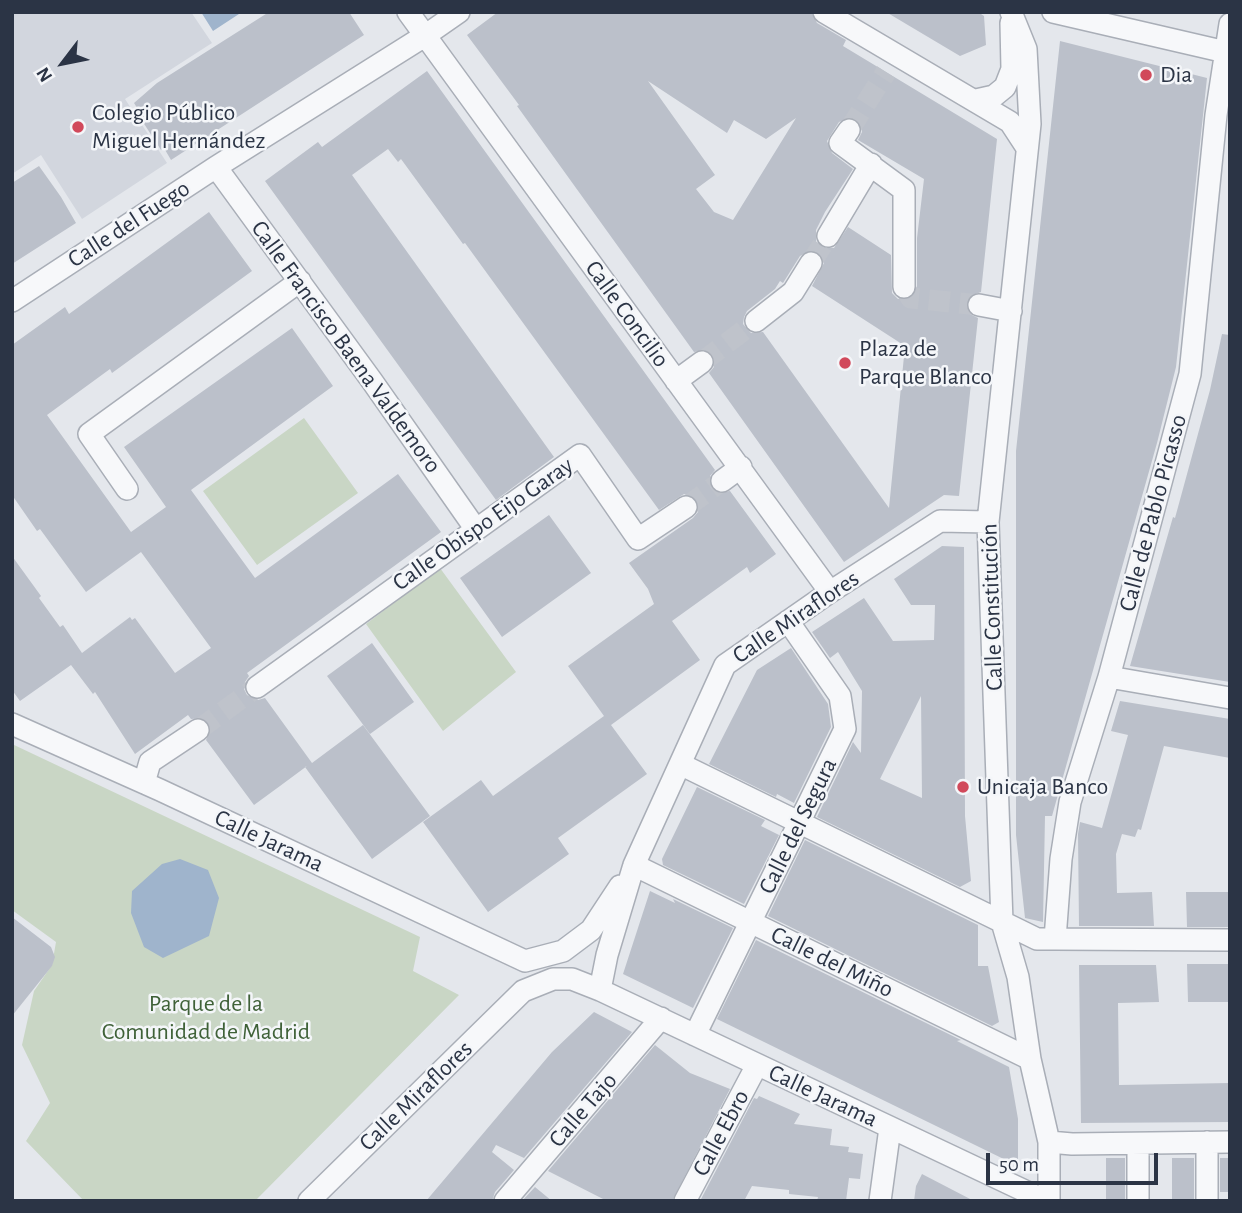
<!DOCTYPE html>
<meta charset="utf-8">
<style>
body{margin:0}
#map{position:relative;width:1242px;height:1213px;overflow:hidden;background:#e4e7ec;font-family:"Alegreya Sans",sans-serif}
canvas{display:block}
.frame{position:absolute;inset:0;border:14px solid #2b3445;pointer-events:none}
.north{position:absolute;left:28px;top:28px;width:70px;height:70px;-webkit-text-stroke:5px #f4f6f9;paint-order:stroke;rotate:238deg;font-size:19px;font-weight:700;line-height:28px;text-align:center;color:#2b3445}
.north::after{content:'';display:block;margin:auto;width:24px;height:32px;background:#2b3445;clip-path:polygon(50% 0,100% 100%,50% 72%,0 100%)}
.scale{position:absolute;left:986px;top:1153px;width:172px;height:32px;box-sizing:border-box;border:4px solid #2b3445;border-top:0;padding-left:9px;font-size:21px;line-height:24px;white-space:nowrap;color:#2b3445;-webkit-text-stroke:5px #f4f6f9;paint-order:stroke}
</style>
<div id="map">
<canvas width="1242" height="1213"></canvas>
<div class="frame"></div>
<div class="north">N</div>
<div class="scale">50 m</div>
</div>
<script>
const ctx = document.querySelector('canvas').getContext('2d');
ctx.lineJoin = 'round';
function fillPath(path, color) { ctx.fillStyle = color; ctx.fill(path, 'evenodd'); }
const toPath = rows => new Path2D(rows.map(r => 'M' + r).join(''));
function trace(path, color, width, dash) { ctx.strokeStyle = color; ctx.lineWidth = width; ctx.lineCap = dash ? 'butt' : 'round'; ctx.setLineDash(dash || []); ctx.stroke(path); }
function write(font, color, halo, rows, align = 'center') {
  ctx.font = font + ' "Alegreya Sans",sans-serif'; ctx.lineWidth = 5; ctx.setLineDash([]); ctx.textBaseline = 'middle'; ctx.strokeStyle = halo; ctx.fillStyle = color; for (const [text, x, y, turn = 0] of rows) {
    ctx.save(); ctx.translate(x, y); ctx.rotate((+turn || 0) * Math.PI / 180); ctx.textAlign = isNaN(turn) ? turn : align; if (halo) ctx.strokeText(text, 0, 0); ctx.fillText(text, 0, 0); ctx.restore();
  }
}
const built = toPath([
 [12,12,191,12,212,43,125,99,167,163,82,219,41,155,12,174]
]);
const green = toPath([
 [304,418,358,493,257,565,203,491],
 [440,568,516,672,443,731,366,624],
 [12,744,420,937,413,971,459,995,255,1201,84,1201,26,1141,50,1103,22,1045,34,991,52,965,56,942,12,910]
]);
const water = toPath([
 [201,12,238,12,239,14,213,31],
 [180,859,208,870,219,898,209,936,163,958,144,947,131,913,132,891,162,864]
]);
const building = toPath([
 [269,12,349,12,364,35,171,160,164,148,161,150,139,116,141,114,134,103,157,83],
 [498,12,811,12,817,23,846,40,843,46,997,139,981,292,970,296,966,303,970,314,978,318,959,496,944,495,844,562,709,373,714,367,713,355,707,350,694,352,517,106,519,105,467,35],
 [648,81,727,133,734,120,766,139,796,118,733,220,714,212,696,189,715,175],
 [851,117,861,125,862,132,858,140,924,179,917,238,917,287,915,294,910,299,898,299,892,293,891,255,848,227,834,248,822,248,816,242,816,230,825,212,853,169,832,153,827,141,839,122],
 [811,250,818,252,824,263,812,286,905,346,889,508,763,332,751,333,743,324,744,317,747,311,775,289,780,281,783,283,800,256],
 [886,12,978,12,984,16,986,45,960,56],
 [1060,41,1207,78,1176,367,1157,443,1052,816,1045,816,1043,922,1025,918,1016,835,1016,451],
 [427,71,715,470,710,476,711,488,717,493,730,491,776,554,750,573,747,567,672,621,700,660,611,725,647,774,558,838,569,854,488,912,423,822,481,780,493,796,604,716,568,666,654,604,648,589,629,563,693,518,698,512,699,505,692,496,684,494,659,510,465,243,463,244,401,159,398,162,388,149,352,175,554,457,496,500,265,181,318,142,322,147],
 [39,166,61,197,76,223,12,264,12,183],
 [209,212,252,271,112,373,110,369,47,415,131,532,166,507,124,447,292,328,333,386,191,490,255,578,398,474,441,532,247,673,249,676,245,682,244,689,247,695,258,700,265,698,312,763,363,725,430,816,372,859,305,767,307,766,280,786,254,805,206,740,211,728,208,722,203,718,191,719,188,715,135,754,95,692,93,694,71,665,20,701,12,690,12,556,41,596,39,598,60,627,63,625,82,653,130,617,132,620,135,618,175,673,211,648,141,552,86,592,40,529,37,531,12,495,12,345,65,307,69,314],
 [1222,334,1230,335,1230,682,1130,666,1173,517,1175,518,1210,390],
 [549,515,591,573,502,637,460,578],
 [942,546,964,547,965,816,971,881,960,887,817,817,853,742,861,753,862,691,838,652,830,658,812,632,864,598,893,641,934,640,935,605,911,605,894,579],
 [921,696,922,798,880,779],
 [372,643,414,702,370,734,327,676],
 [791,648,828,704,831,727,794,803,777,794,776,797,709,764,757,670],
 [1120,701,1230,719,1230,758,1164,746,1141,830,1138,829,1135,837,1122,834,1116,854,1117,893,1152,892,1154,926,1079,926,1078,834,1080,822,1102,828,1128,735,1111,731],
 [697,787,765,820,761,826,779,835,744,904,663,865,662,859],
 [805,840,978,925,978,966,988,966,999,1022,992,1026,768,916],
 [650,891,675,903,673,899,733,928,693,1008,623,974],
 [1186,892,1230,892,1230,927,1187,927],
 [12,917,51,947,55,957,52,966,12,1016],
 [756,940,961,1040,957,1041,1009,1067,1018,1119,1018,1166,717,1019],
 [1187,964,1230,964,1230,1002,1188,1002],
 [1079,965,1156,965,1159,1002,1118,1003,1119,1085,1230,1083,1230,1122,1081,1123],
 [594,1012,632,1032,524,1158,496,1145,492,1152,514,1170,495,1192,492,1201,426,1201,552,1052],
 [655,1045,690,1073,730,1089,672,1201,607,1201,548,1171],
 [759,1096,800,1114,794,1124,832,1129,830,1145,849,1147,848,1152,863,1154,860,1179,849,1178,846,1201,817,1201,818,1197,789,1194,789,1190,752,1186,744,1201,700,1201,754,1098,757,1099],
 [1106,1158,1125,1158,1125,1201,1106,1201],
 [1172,1158,1194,1158,1194,1201,1172,1201],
 [1220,1158,1230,1158,1230,1192,1220,1192],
 [922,1174,974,1201,914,1201,916,1186],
 [535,1187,552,1201,522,1201]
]);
const streetTunnel = toPath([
 [849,130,886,72],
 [811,263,828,236],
 [904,287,911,298,979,305],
 [702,362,756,321],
 [686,507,722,481],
 [198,730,257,687]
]);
const street = toPath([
 [408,12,830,592],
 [824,12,1010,122,1027,148],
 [1011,12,1026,49,1030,124,988,522,1002,922,1018,977,1030,1059,1049,1142,1049,1201],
 [1053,12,1230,53],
 [976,100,994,96,1005,87,1012,69,1011,23],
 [849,130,840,143,904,190,904,287],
 [216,167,372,381,475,528],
 [828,236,871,164],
 [12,301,216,167,426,35,459,12],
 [979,305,1011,311],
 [756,321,793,292,811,263],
 [676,381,702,362],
 [722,481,741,467],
 [127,489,89,434,300,281],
 [1109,677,1230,698],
 [257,687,580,455,638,539,686,507],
 [12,724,160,790,525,961],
 [680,764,1037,939,1055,939,1061,859,1070,802,1109,677,1190,374,1216,115,1230,24],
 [144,783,150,762,198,730],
 [634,865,1030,1059],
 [1055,939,1230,940],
 [525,961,563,951,591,930,620,886],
 [600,990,607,955,634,865,725,665,830,592,940,521,988,522],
 [695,1035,845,729,840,696,788,621],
 [1049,1142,1072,1144,1230,1142],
 [1207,1142,1207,1201],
 [1138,1144,1138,1201],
 [309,1201,523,991,553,979,572,979,600,990,1046,1201],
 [505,1201,661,1018],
 [685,1201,757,1065],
 [880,1201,890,1128]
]);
const markers = [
 [1146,75,7,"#d1495b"],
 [78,127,7,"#d1495b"],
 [845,363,7,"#d1495b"],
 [963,787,7,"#d1495b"]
];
const poiNames = [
 ["Dia",1160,75],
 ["Colegio Público",92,113],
 ["Miguel Hernández",92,141],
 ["Plaza de",859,349],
 ["Parque Blanco",859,377],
 ["Unicaja Banco",977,787]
];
const streetNames = [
 ["Calle del Fuego",129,224,-33],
 ["Calle Concilio",627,314,54],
 ["Calle Francisco Baena Valdemoro",346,347,54],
 ["Calle de Pablo Picasso",1153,513,-75],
 ["Calle Obispo Eijo Garay",483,524,-35],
 ["Calle Constitución",992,607,-92],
 ["Calle Miraflores",796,617,-34],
 ["Calle del Segura",798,826,-64],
 ["Calle Jarama",269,841,25],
 ["Calle del Miño",832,962,26],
 ["Calle Miraflores",416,1096,-44],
 ["Calle Jarama",823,1096,25],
 ["Calle Tajo",583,1110,-49],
 ["Calle Ebro",721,1133,-62]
];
const parkNames = [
 ["Parque de la",206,1004],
 ["Comunidad de Madrid",206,1032]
];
fillPath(built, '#d2d6de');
fillPath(green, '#c9d6c5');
fillPath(water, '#9fb4cc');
fillPath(building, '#bbc0ca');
trace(streetTunnel, '#bfc3cb', 21, [21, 10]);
trace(street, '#a9aeb7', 24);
trace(street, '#f7f8fa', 21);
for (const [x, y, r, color] of markers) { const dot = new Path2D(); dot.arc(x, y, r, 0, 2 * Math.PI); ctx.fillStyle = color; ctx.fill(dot); trace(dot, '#f4f6f9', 2.5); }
write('24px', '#2b3445', '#f4f6f9', poiNames, 'left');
write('24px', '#2b3445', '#f4f6f9', streetNames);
write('24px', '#3f6138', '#f4f6f9', parkNames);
</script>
